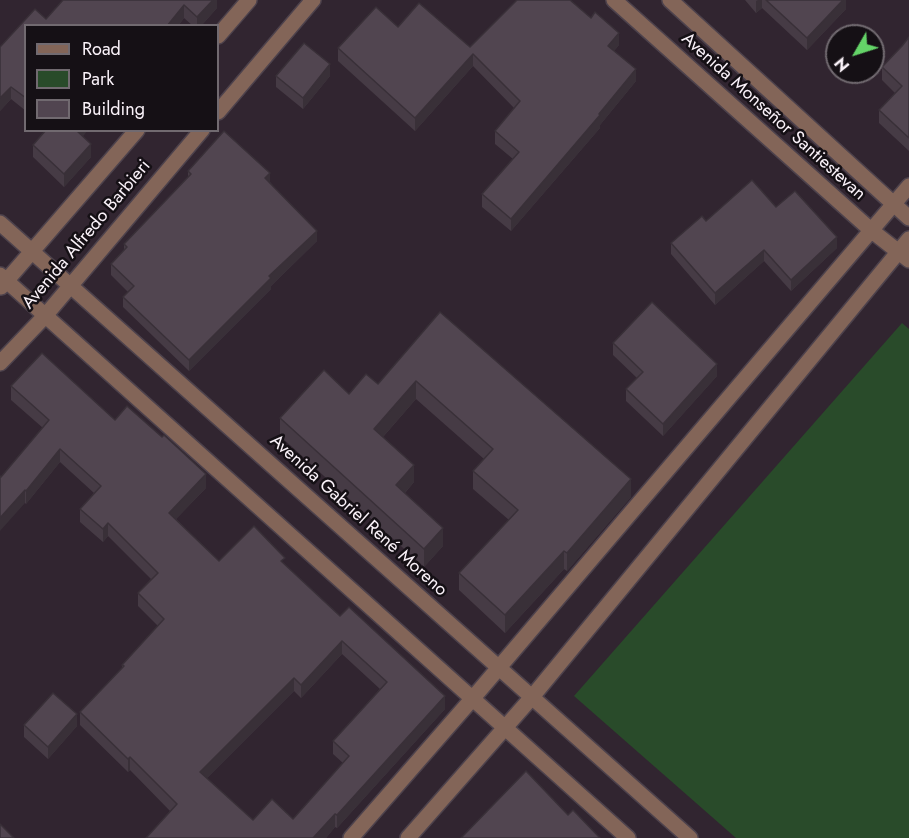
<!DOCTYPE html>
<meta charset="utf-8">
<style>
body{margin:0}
#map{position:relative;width:909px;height:838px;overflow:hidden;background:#312530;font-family:Jost,sans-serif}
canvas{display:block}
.legend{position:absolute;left:24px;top:24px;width:195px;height:108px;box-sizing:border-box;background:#151015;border:2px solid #716a70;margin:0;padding:8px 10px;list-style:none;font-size:18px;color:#faf2f9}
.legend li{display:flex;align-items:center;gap:12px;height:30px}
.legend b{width:30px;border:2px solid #716a70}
.north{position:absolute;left:825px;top:24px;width:60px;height:60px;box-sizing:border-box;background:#151015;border:2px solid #716a70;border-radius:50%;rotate:231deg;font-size:16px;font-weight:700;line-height:24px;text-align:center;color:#faf2f9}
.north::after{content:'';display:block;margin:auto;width:21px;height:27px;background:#64d468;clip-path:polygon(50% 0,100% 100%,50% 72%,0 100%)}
</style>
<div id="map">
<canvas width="909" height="838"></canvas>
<ul class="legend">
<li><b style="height:8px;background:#836558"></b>Road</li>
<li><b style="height:16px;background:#294b2a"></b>Park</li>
<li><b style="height:16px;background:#514550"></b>Building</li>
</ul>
<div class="north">N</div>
</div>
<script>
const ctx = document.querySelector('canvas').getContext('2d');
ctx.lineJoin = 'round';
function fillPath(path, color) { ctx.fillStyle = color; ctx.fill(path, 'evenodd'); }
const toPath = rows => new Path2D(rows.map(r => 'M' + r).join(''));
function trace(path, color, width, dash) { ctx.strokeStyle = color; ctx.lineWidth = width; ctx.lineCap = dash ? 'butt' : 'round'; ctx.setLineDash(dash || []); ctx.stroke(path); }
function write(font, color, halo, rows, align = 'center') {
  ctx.font = font + ' Jost,sans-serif'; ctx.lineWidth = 5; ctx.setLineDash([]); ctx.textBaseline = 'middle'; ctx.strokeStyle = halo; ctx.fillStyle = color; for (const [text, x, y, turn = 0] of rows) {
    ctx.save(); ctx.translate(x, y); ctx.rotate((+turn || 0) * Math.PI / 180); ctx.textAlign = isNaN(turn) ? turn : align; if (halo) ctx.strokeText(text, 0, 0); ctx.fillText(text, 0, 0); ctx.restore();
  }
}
const green = toPath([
 [902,323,909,329,909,838,736,838,574,696]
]);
const minor = toPath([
 [614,0,872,231,909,260],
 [670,0,909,218],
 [218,36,249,0],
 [218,112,313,0],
 [0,223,690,838],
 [0,275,628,838],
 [1,287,137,130],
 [0,363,45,316,202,130],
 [351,838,473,698,909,186],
 [408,838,532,697,909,239]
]);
const wall = toPath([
 [63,0,217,0,217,8,201,26,193,26,184,18,178,26,26,26,26,111,11,99,0,111,0,47,35,9,46,19],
 [745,0,846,0,846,9,807,50,762,8,756,13],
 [398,27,470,47,619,45,614,51,636,81,600,125,600,128,511,231,482,207,482,194,513,159,495,144,495,131,514,108,473,66,415,131,338,61,338,48],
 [909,37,909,151,879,123,879,110,895,93,882,80,882,67,902,46],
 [276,76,330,76,303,109,276,87],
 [83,137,91,157,64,187,33,157,33,145],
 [188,171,270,182,317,241,271,286,271,289,189,371,123,307,123,297,128,292,111,275,111,264,124,250,124,244,188,177],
 [776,207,837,248,791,291,764,261,715,305,671,254,671,243,706,221],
 [440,312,631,497,567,571,564,569,505,633,459,590,459,573,509,520,473,489,473,471,484,459,416,399,383,437,414,482,405,493,443,546,424,567,280,436,280,418,378,384],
 [613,343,717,376,663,436,626,401,626,389,637,378,613,355],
 [11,386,115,420,206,488,176,519,219,561,285,565,340,616,445,709,337,828,335,827,326,838,146,838,170,811,130,770,128,772,80,725,80,712,122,668,122,665,158,626,138,606,138,593,151,579,108,536,103,542,80,522,80,509,94,493,60,462,26,504,1,477,43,428,11,400],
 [342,654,380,689,333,741,333,754,343,763,293,819,253,820,207,778,294,691,301,698],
 [24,725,77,726,48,759,24,737]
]);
const shadedWall = toPath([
 [213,0,217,0,217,8,201,26,197,26,197,17],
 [758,0,762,0,762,8,756,13,756,1],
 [843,0,846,0,846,9,807,50,807,38],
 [184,5,184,18,178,26,167,26],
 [619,33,619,45,608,58,608,46],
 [473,54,473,66,415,131,415,118],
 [330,64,330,76,303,109,303,98],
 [636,69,636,81,600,125,600,128,511,231,511,219],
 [11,87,11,99,0,111,0,98],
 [77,130,88,130,77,144],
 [91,144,91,157,64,187,64,174],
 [270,173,270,184,265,178],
 [317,231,317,241,271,286,271,289,189,371,189,360,269,276],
 [837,237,837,248,791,291,791,280],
 [764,250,764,261,715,305,715,293],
 [717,364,717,376,663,436,663,424],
 [416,381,416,399,374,447,374,429],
 [60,449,60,462,26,504,26,491],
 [414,465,414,482,396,503,396,485],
 [206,474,206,488,169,526,169,513],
 [631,479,631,497,567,571,567,553],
 [25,490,25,503,0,531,0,518],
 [108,523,108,536,103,542,103,529],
 [443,528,443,546,424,567,424,549],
 [564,551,564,569,505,633,505,615],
 [342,641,342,654,301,698,301,685],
 [294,678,294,691,200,785,200,772],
 [445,696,445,709,337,828,337,815],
 [77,714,77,726,48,759,48,747],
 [130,757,130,770,128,772,128,759],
 [335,814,335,827,326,838,313,838]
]);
const building = toPath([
 [63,0,213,0,197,17,184,5,167,26,26,26,26,98,11,87,0,98,0,47,35,9,46,19,63,0],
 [517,0,570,0,591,18,595,12,619,33,608,46,636,69,599,114,600,115,511,219,482,194,519,152,495,131,520,101,473,54,415,118,338,48,376,7,398,27,419,3,470,47,517,0],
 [766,0,843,0,807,38,766,0],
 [909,37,909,138,879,110,902,86,882,67,902,46,909,37],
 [304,43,330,64,303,98,276,76,304,43],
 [46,130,77,130,77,131,91,144,64,174,33,145,46,130],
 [224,131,270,173,265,178,317,231,269,276,271,278,189,360,123,297,134,286,111,264,127,247,124,244,191,174,188,171,224,131],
 [752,180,776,207,795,191,837,237,791,280,764,250,715,293,671,243,702,216,706,221,752,180],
 [652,302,717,364,663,424,626,389,643,372,613,343,652,302],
 [440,312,631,479,567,553,564,551,505,615,459,573,518,510,473,471,493,449,416,381,374,429,414,465,396,485,443,528,424,549,280,418,324,370,349,394,366,374,378,384,440,312],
 [42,353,115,420,127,406,162,437,164,435,206,474,169,513,219,561,254,526,285,558,281,561,340,616,349,607,445,696,337,815,335,814,313,838,146,838,177,804,130,757,128,759,80,712,124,666,122,665,164,619,138,593,158,573,108,523,103,529,80,509,101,486,60,449,26,491,25,490,0,518,0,476,1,477,49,420,11,386,42,353],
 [342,641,387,682,333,741,349,756,293,819,272,799,253,820,200,772,294,678,301,685,342,641],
 [53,693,77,714,48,747,24,725,53,693],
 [526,771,568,815,573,810,600,838,461,838,526,771],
 [0,824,14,838,0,838,0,824]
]);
const streetNames = [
 ["Avenida Monseñor Santiestevan",773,117,42],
 ["Avenida Alfredo Barbieri",87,235,-50],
 ["Avenida Gabriel René Moreno",358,516,42]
];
fillPath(green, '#294b2a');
trace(minor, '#4d424c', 18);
trace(minor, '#836558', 15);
fillPath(wall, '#463b45');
fillPath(shadedWall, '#393038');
fillPath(building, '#514550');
trace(building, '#393038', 1.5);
write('18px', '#faf2f9', '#151015', streetNames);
</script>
